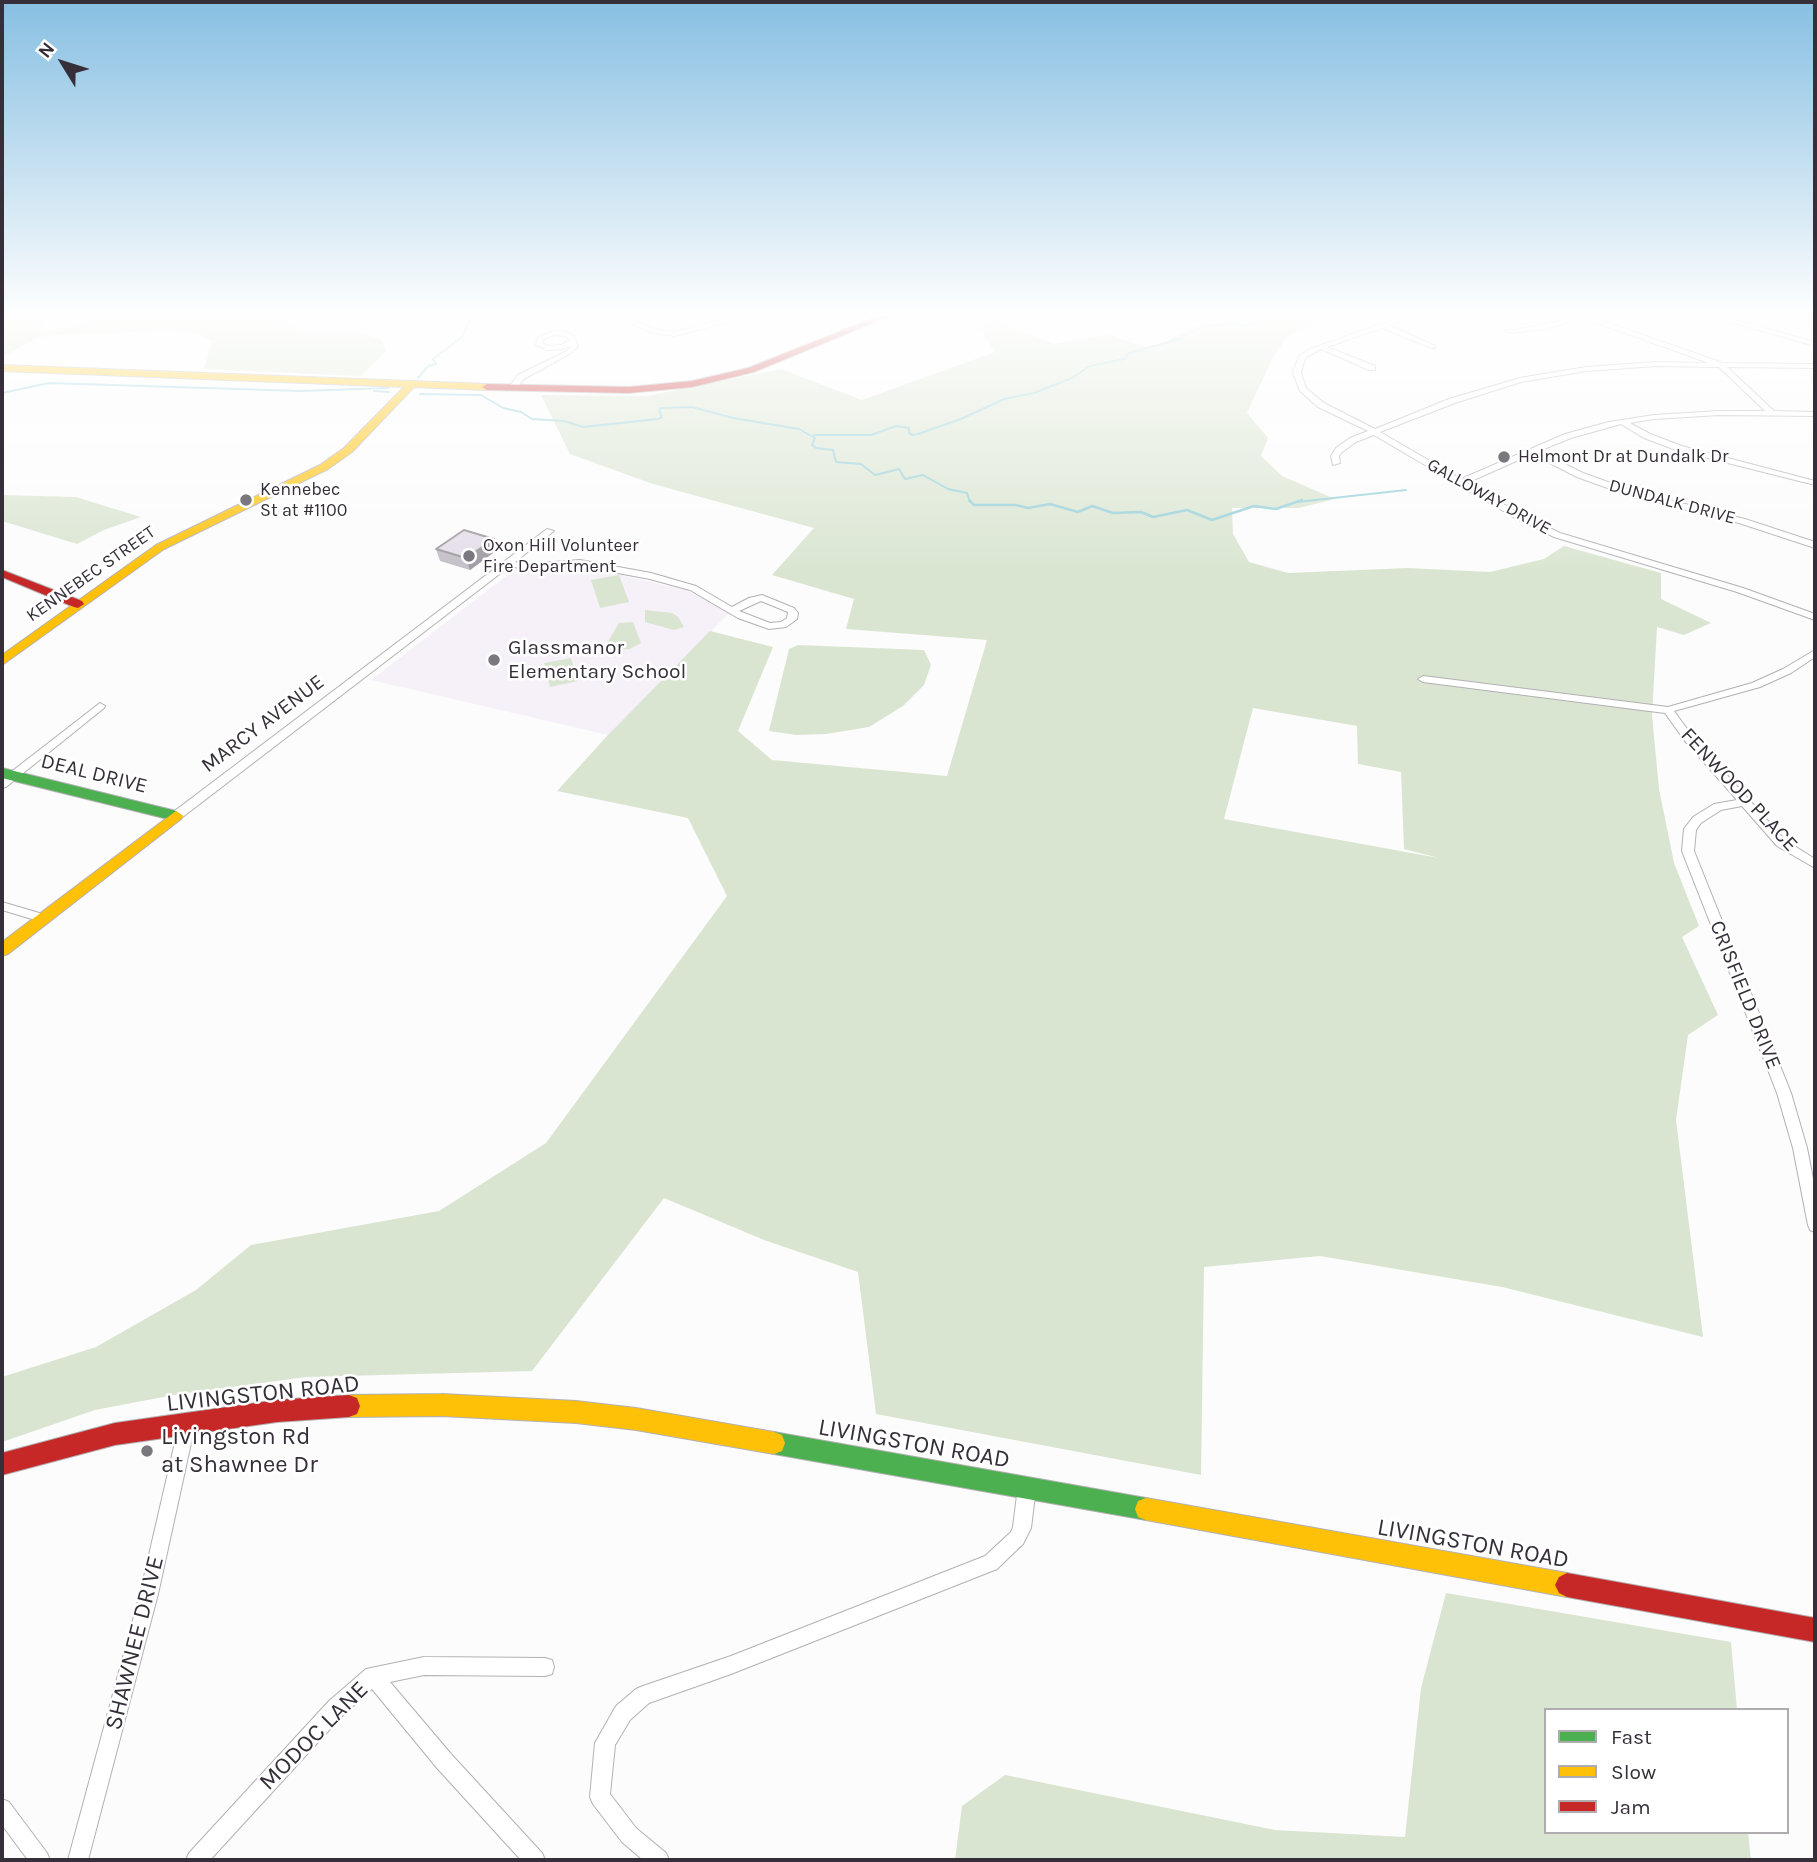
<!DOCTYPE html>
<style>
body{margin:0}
#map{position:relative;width:1817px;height:1862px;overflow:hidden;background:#fcfcfc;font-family:Karla,sans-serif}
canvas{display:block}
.frame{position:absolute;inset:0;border:4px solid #362f3a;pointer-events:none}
.legend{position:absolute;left:1544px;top:1708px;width:245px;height:126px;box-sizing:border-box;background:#fff;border:2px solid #afacb0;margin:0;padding:9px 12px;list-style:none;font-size:21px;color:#362f3a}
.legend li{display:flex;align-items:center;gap:14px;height:35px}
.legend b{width:35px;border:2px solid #afacb0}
.north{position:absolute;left:28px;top:28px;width:70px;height:70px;-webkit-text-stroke:5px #fff;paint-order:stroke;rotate:308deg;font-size:19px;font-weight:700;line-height:28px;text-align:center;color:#362f3a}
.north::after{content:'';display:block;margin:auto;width:24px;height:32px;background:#362f3a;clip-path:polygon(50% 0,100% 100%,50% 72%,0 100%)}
</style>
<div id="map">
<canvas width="1817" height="1862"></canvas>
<div class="frame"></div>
<ul class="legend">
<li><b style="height:9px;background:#4caf50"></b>Fast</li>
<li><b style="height:9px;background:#ffc107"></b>Slow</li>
<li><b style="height:9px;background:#c62828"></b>Jam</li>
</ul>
<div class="north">N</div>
</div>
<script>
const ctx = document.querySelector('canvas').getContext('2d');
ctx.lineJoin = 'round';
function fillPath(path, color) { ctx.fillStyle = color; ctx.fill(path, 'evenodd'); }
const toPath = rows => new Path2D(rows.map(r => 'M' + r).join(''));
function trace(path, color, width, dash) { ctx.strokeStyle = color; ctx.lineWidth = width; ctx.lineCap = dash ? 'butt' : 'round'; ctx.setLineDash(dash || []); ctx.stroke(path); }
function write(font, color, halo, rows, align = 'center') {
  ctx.font = font + ' Karla,sans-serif'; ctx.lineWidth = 5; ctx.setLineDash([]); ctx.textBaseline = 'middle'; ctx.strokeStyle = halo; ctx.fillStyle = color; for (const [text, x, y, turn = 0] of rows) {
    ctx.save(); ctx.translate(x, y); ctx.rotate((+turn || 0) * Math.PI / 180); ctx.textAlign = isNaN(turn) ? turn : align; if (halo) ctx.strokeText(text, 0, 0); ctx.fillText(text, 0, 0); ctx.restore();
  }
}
const built = toPath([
 [1753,313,1815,313,1815,324,1806,322,1794,333,1744,320],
 [567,565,583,566,686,590,730,612,608,735,371,680,514,570,526,571]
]);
const green = toPath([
 [2,313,38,313,48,331,121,313,272,313,307,332,350,334,356,331,382,340,386,351,361,376,204,369,212,341,198,333,165,331,52,335,35,339,2,357],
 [1270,313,1340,313,1288,336,1273,357,1247,413,1268,438,1261,456,1282,476,1335,499,1299,508,1232,508,1233,534,1249,562,1288,573,1408,568,1490,572,1544,559,1564,546,1661,573,1661,599,1711,623,1684,635,1657,627,1652,715,1659,789,1674,863,1699,926,1682,937,1718,1015,1688,1035,1676,1120,1703,1337,1502,1287,1320,1256,1204,1267,1201,1475,876,1414,858,1272,764,1240,664,1198,532,1371,306,1377,179,1394,95,1410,2,1442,2,1377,96,1347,196,1290,251,1245,439,1211,546,1143,727,896,688,818,557,791,608,735,710,631,773,647,738,731,772,760,947,776,987,640,846,629,854,599,772,575,814,528,653,484,570,454,541,395,647,396,781,369,862,400,995,352,977,325,995,319,1053,344,1108,334,1151,349,1191,328],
 [1253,708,1357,726,1358,764,1401,772,1404,849,1439,858,1224,819],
 [2,495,76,497,141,517,104,530,77,544,2,521],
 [619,575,629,602,600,608,591,580],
 [645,610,672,613,678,617,684,627,674,630,645,622],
 [633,622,641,643,630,649,612,650,606,645,619,623],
 [798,645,924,650,931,665,924,685,903,706,869,727,826,734,796,735,769,731,789,649],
 [571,658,578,681,550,687,544,663],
 [1446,1593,1731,1642,1737,1710,1546,1710,1546,1832,1748,1832,1751,1860,955,1860,962,1806,1005,1775,1275,1830,1405,1837,1421,1688]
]);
const streamFar1 = toPath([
 [418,378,428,366,436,364,433,359,462,337,471,318,480,313],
 [374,391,389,392],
 [2,393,49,383,301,391,388,388],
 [420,394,481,395,503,408,521,412,532,419,564,421,583,427,658,419,662,417,659,411,661,408,692,407,733,418,799,429,815,438,812,445,816,448,833,450,836,462,861,464,875,475,899,469,905,479,923,475,948,489,967,493,970,502],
 [814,435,871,435,896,426,909,428,909,433,913,435,918,434,961,419,1004,399,1034,393,1072,378,1090,366,1124,359,1129,353,1180,339,1198,328,1231,323,1246,326,1266,318,1298,313],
 [1297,502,1406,490]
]);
const stream = toPath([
 [969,500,974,505,1016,505,1028,508,1050,504,1078,512,1092,506,1113,513,1141,512,1153,517,1187,510,1212,520,1254,506,1276,509,1302,500]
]);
const street = toPath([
 [54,313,66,313,48,318,45,316,54,313],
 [323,313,333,315,348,313,332,319,323,313],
 [606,313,614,313,657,330,675,332,751,313,761,313,675,336,654,333,606,313],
 [1044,313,1053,313,1031,322,1026,321,1044,313],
 [1412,313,1421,313,1389,325,1435,346,1435,348,1431,348,1382,328,1327,347,1375,366,1375,370,1369,370,1321,349,1306,357,1303,365,1301,373,1306,388,1324,403,1375,429,1449,399,1520,378,1586,367,1656,362,1709,363,1583,318,1545,329,1508,333,1505,331,1544,325,1576,316,1572,313,1588,314,1589,316,1723,363,1815,364,1815,368,1727,367,1774,411,1815,412,1815,416,1719,415,1654,419,1630,423,1650,434,1682,446,1815,481,1815,485,1676,450,1644,438,1621,424,1571,438,1539,451,1583,473,1633,491,1745,519,1815,542,1815,548,1739,523,1627,495,1577,477,1532,454,1467,483,1521,514,1560,533,1743,588,1815,614,1815,620,1737,592,1554,537,1515,518,1374,435,1356,442,1342,452,1339,456,1340,463,1333,465,1331,456,1336,448,1350,438,1368,431,1318,407,1300,391,1293,373,1299,356,1310,349,1412,313],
 [1656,366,1719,367,1765,411,1719,411,1654,415,1609,422,1565,434,1461,479,1380,432,1455,403,1521,382,1586,371,1656,366],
 [1699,313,1709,313,1815,342,1815,346,1699,313],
 [554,331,566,332,574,336,578,346,571,353,524,379,515,390,509,390,508,388,518,375,567,351,571,346,562,349,547,350,536,345,538,337,554,331],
 [555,335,565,336,570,340,561,345,548,346,542,343,543,339,555,335],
 [547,529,554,531,515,562,528,564,580,560,651,573,696,586,732,607,749,598,762,595,794,608,798,613,797,619,786,627,769,629,738,618,690,590,650,579,580,566,528,570,510,566,180,819,172,819,170,816,172,813,547,529],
 [761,601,788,612,787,618,781,622,770,623,739,611,761,601],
 [1815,650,1815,657,1791,673,1760,687,1674,711,1693,737,1785,840,1815,859,1815,868,1777,846,1742,806,1721,810,1701,823,1696,830,1694,851,1791,1093,1807,1148,1815,1189,1815,1232,1810,1230,1808,1225,1793,1148,1777,1093,1682,851,1684,829,1693,817,1714,804,1737,800,1685,741,1665,713,1423,682,1418,679,1423,676,1668,707,1752,683,1783,669,1815,650],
 [100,703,105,706,104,708,6,787,2,788,2,779,100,703],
 [2,902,46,915,48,918,42,922,2,910,2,902],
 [187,1417,193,1419,195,1425,158,1594,88,1860,68,1860,140,1594,179,1425,181,1419,187,1417],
 [1027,1478,1033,1481,1036,1487,1031,1528,1023,1544,997,1569,731,1674,649,1703,630,1720,615,1745,610,1794,636,1828,666,1853,669,1860,643,1860,622,1842,593,1804,590,1797,595,1743,616,1706,636,1689,643,1686,731,1656,985,1556,1011,1532,1013,1527,1018,1487,1021,1481,1027,1478],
 [424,1657,545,1658,552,1660,554,1667,552,1674,545,1676,424,1675,390,1682,451,1754,542,1853,545,1860,521,1860,437,1768,372,1689,343,1715,210,1860,186,1860,189,1853,329,1701,366,1669,424,1657],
 [2,1799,9,1802,47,1853,50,1860,28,1860,2,1825,2,1799]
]);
const fast = toPath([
 [2,768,176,811,183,816,176,821,2,778,2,768],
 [774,1432,1146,1498,1154,1501,1157,1509,1154,1517,1146,1520,774,1454,766,1451,763,1443,766,1435,774,1432]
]);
const slow = toPath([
 [2,365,487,384,492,387,487,390,414,387,352,452,328,469,164,549,2,665,2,655,156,545,320,465,344,448,404,387,2,371,2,365],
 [176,811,183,816,181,819,8,954,2,956,2,942,176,811],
 [442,1394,576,1401,636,1408,774,1432,782,1435,785,1443,782,1451,774,1454,636,1430,576,1423,442,1416,349,1417,341,1414,338,1406,341,1398,349,1395,442,1394],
 [1146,1498,1567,1573,1575,1577,1579,1585,1575,1593,1567,1597,1146,1520,1138,1517,1135,1509,1138,1501,1146,1498]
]);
const jam = toPath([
 [886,313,897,313,754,372,692,387,629,393,487,390,482,387,487,384,629,387,692,381,748,368,886,313],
 [2,570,82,601,84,604,78,608,74,607,2,577,2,570],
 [349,1395,357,1398,360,1406,357,1414,349,1417,277,1422,115,1445,2,1475,2,1453,115,1423,277,1400,349,1395],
 [1567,1573,1815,1618,1815,1642,1567,1597,1559,1593,1555,1585,1559,1577,1567,1573]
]);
const wall = toPath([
 [436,549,497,550,470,570,440,561]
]);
const shadedWall = toPath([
 [494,539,497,550,470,570,466,558]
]);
const building = toPath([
 [464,530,494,539,466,558,436,549,464,530]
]);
const markers = [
 [1504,457,7,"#7b777e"],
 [246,500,7,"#7b777e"],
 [469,556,7,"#7b777e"],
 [494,660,7,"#7b777e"],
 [147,1451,7,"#7b777e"]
];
const farPoinames = [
 ["Helmont Dr at Dundalk Dr",1518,457],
 ["Kennebec",260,490],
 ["St at #1100",260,511],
 ["Oxon Hill Volunteer",483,546],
 ["Fire Department",483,567]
];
const farStreetnames = [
 ["GALLOWAY DRIVE",1489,497,29],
 ["DUNDALK DRIVE",1672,502,15],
 ["KENNEBEC STREET",91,574,-35]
];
const poiNames = [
 ["Glassmanor",508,648],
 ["Elementary School",508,672]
];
const streetNames = [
 ["MARCY AVENUE",263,724,-37],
 ["DEAL DRIVE",94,774,14],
 ["FENWOOD PLACE",1739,790,47],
 ["CRISFIELD DRIVE",1745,995,68]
];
const nearStreetnames = [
 ["LIVINGSTON ROAD",263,1394,-6],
 ["LIVINGSTON ROAD",914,1444,10],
 ["LIVINGSTON ROAD",1473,1544,10],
 ["SHAWNEE DRIVE",135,1643,-76],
 ["MODOC LANE",314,1736,-45]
];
const nearPoinames = [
 ["Livingston Rd",161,1437],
 ["at Shawnee Dr",161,1465]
];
fillPath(built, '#f6f1f9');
fillPath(green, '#dae5d1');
trace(streamFar1, '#96cfd8', 2);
trace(stream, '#96cfd8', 2.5);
trace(street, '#b3b0b4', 2);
trace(fast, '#b3b0b4', 2);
trace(slow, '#b3b0b4', 2);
trace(jam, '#b3b0b4', 2);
fillPath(street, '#fff');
fillPath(fast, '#4caf50');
fillPath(slow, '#ffc107');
fillPath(jam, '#c62828');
fillPath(wall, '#c4bfc8');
fillPath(shadedWall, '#a09ba2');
fillPath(building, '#e4dee8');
trace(building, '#a09ba2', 2);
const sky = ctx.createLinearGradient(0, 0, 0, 573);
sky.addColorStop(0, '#87bfe2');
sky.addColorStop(0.55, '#fefefe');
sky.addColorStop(1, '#fefefe00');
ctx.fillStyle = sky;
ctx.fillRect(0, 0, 1817, 573);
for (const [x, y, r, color] of markers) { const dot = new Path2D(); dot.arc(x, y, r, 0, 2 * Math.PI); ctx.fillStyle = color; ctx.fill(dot); trace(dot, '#fff', 2.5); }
write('18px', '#362f3a', '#fff', farPoinames, 'left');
write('18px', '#362f3a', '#fff', farStreetnames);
write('21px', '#362f3a', '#fff', poiNames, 'left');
write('21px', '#362f3a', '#fff', streetNames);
write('24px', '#362f3a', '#fff', nearStreetnames);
write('24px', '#362f3a', '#fff', nearPoinames, 'left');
</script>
